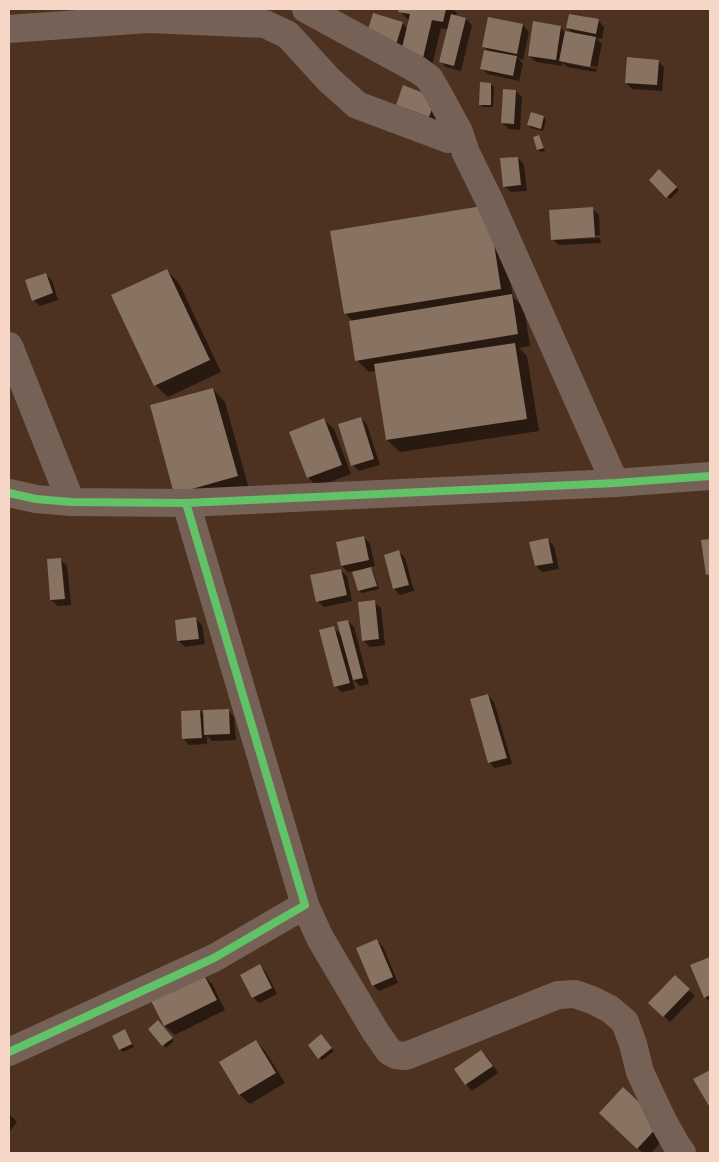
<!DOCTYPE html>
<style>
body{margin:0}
#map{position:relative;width:719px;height:1162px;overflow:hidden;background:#4d3121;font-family:"Asap Condensed",sans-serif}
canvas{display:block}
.frame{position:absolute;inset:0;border:10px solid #f6d6c6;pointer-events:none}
</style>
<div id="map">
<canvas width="719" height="1162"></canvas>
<div class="frame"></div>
</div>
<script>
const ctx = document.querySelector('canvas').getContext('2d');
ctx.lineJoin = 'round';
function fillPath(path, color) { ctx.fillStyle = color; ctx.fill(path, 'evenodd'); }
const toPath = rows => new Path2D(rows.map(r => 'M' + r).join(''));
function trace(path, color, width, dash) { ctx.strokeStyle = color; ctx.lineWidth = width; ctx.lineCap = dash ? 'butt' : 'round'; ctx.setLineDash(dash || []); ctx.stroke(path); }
const shadow = toPath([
 [400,9,453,9,457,13,456,17,466,19,472,25,461,71,446,67,440,61,448,30,441,28,432,66,373,44,402,23,408,29,410,22,400,11],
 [489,19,523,25,529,32,523,60,518,58,523,64,519,81,488,74,481,68,489,52,484,47],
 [598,20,604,27,602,39,596,38,602,44,596,72,567,67,562,62,562,66,536,62,529,56,560,27,565,32,573,33,567,28],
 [566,61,597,67,596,69,566,63],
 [658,61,664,67,662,91,632,89,626,83],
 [491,84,494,87,493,107,483,107,480,104],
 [516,91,522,97,520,130,509,129,502,123],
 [397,104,442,105,435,122,403,111],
 [544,117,546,120,543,131,531,128,528,125],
 [539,136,541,139,545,151,541,152,538,150],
 [518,158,524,165,527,191,511,192,504,186],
 [659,171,679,190,670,199,650,180],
 [592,209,599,215,600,235,557,238,557,240,600,238,601,243,559,245,553,239],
 [500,219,513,297,524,308,530,346,519,348,527,356,539,431,400,452,387,440,377,371,369,372,357,360,353,321,345,313],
 [167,271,179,283,221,372,168,397,155,385],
 [45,274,52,280,58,300,40,306,33,300],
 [213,389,225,402,249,489,188,505],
 [361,418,367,425,380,465,359,471,353,465],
 [324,420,334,429,351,474,317,487,308,477],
 [364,537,370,544,375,566,370,567,373,571,379,589,362,593,359,591,354,573,359,571,359,570,348,572,342,566],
 [548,540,554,546,559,569,542,572,536,566],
 [399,552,405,558,414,591,400,595,394,589,385,556],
 [61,560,67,566,71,605,58,606,51,600,48,561],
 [340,570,347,576,352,601,324,607,317,601],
 [374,602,381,608,385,645,370,647,364,641],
 [196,619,202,625,205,644,185,647,179,641],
 [348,621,354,627,369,684,360,686,352,678,355,689,342,692,335,686,334,628,342,636],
 [488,695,494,702,512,764,495,768,489,762],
 [228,710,234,717,236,740,212,741,207,736,207,744,189,745,183,738,200,711,205,716],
 [377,940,383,947,398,983,379,991,373,985],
 [710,958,710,1002,705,997,692,966],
 [260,966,266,972,277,994,259,1003,253,997],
 [202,974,212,984,225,1010,175,1035,165,1026,152,999],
 [675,977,695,996,670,1022,650,1003],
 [161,1025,174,1041,166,1048,150,1029],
 [124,1031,127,1034,134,1047,123,1052,120,1049],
 [324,1039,334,1051,322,1060,319,1058],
 [256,1041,265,1051,285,1083,250,1104,240,1095,221,1063],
 [481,1052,488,1058,498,1073,472,1091,466,1084],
 [9,1114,17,1122,9,1132],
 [610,1123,670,1133,651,1153,643,1153]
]);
const building = toPath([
 [399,9,446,9,443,22,432,20,423,58,401,52,410,14,398,12],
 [373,13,403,22,395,48,365,39],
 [451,14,466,18,454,66,439,62],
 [569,14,599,19,596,34,566,28],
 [488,17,523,24,517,54,482,47],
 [533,21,561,26,556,60,528,56],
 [565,31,596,37,590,67,559,61],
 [484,50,517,56,513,76,480,69],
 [627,57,659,60,657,85,625,83],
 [480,82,491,83,491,105,479,105],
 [403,85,436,98,429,117,396,105],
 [503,89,516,90,514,124,501,123],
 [531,112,544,116,541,129,527,125],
 [539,135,544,148,537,150,533,137],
 [518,157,521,185,503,187,500,158],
 [659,169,677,187,666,198,649,180],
 [488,205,501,289,344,314,330,231],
 [593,207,595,237,551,240,549,210],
 [167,269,210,360,154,386,111,295],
 [46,273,53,293,32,301,25,280],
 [512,294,518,334,355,361,349,321],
 [515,343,527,419,386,440,374,364],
 [213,388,238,476,174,494,150,405],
 [361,417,374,459,351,466,338,424],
 [324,418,342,465,307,478,289,432],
 [364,536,369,560,341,566,336,542],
 [548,538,553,563,535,566,529,542],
 [710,539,710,574,706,575,701,540],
 [399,550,409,585,393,589,384,555],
 [61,558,65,599,50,600,47,559],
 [371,567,377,586,358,591,352,572],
 [341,569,347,595,316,602,310,575],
 [375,600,379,639,362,641,358,602],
 [196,617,199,639,177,641,175,620],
 [348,620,363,678,353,680,337,622],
 [334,626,350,683,334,687,319,630],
 [488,694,507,758,488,763,470,699],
 [229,709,230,734,204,735,203,710],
 [200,710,202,738,182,739,181,711],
 [377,939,393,977,372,986,356,948],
 [710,957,710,995,704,998,690,965],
 [260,964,272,988,252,998,240,975],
 [203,973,217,1000,164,1026,150,999],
 [675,975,690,989,663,1017,648,1003],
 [158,1020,173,1038,162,1046,148,1029],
 [125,1029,132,1044,119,1050,112,1036],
 [321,1034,332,1048,318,1059,308,1045],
 [256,1040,276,1073,239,1095,219,1062],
 [481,1050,493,1066,465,1085,454,1069],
 [710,1070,710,1105,709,1106,693,1079],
 [623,1087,661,1123,637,1149,599,1113]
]);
const minor = toPath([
 [306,9,418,70,429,78,435,88,459,132,466,153,490,202,615,483],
 [9,29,148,19,265,24,288,35,329,80,357,105,448,139,459,132],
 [9,346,71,502],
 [9,493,36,499,71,502,186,503,615,483,710,476],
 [305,905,320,938,375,1031,389,1051,396,1055,406,1056,558,995,575,994,592,1000,610,1009,625,1022,633,1044,640,1072,646,1085,663,1121,677,1146,682,1153],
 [9,1052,214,958,305,905,186,503]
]);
const cycleway = toPath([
 [9,493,36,499,71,502,186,503,615,483,710,476],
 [9,1052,214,958,305,905,186,503]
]);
fillPath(shadow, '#0007');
fillPath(building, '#887262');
trace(minor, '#766156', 28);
trace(cycleway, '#61c268', 8);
</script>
